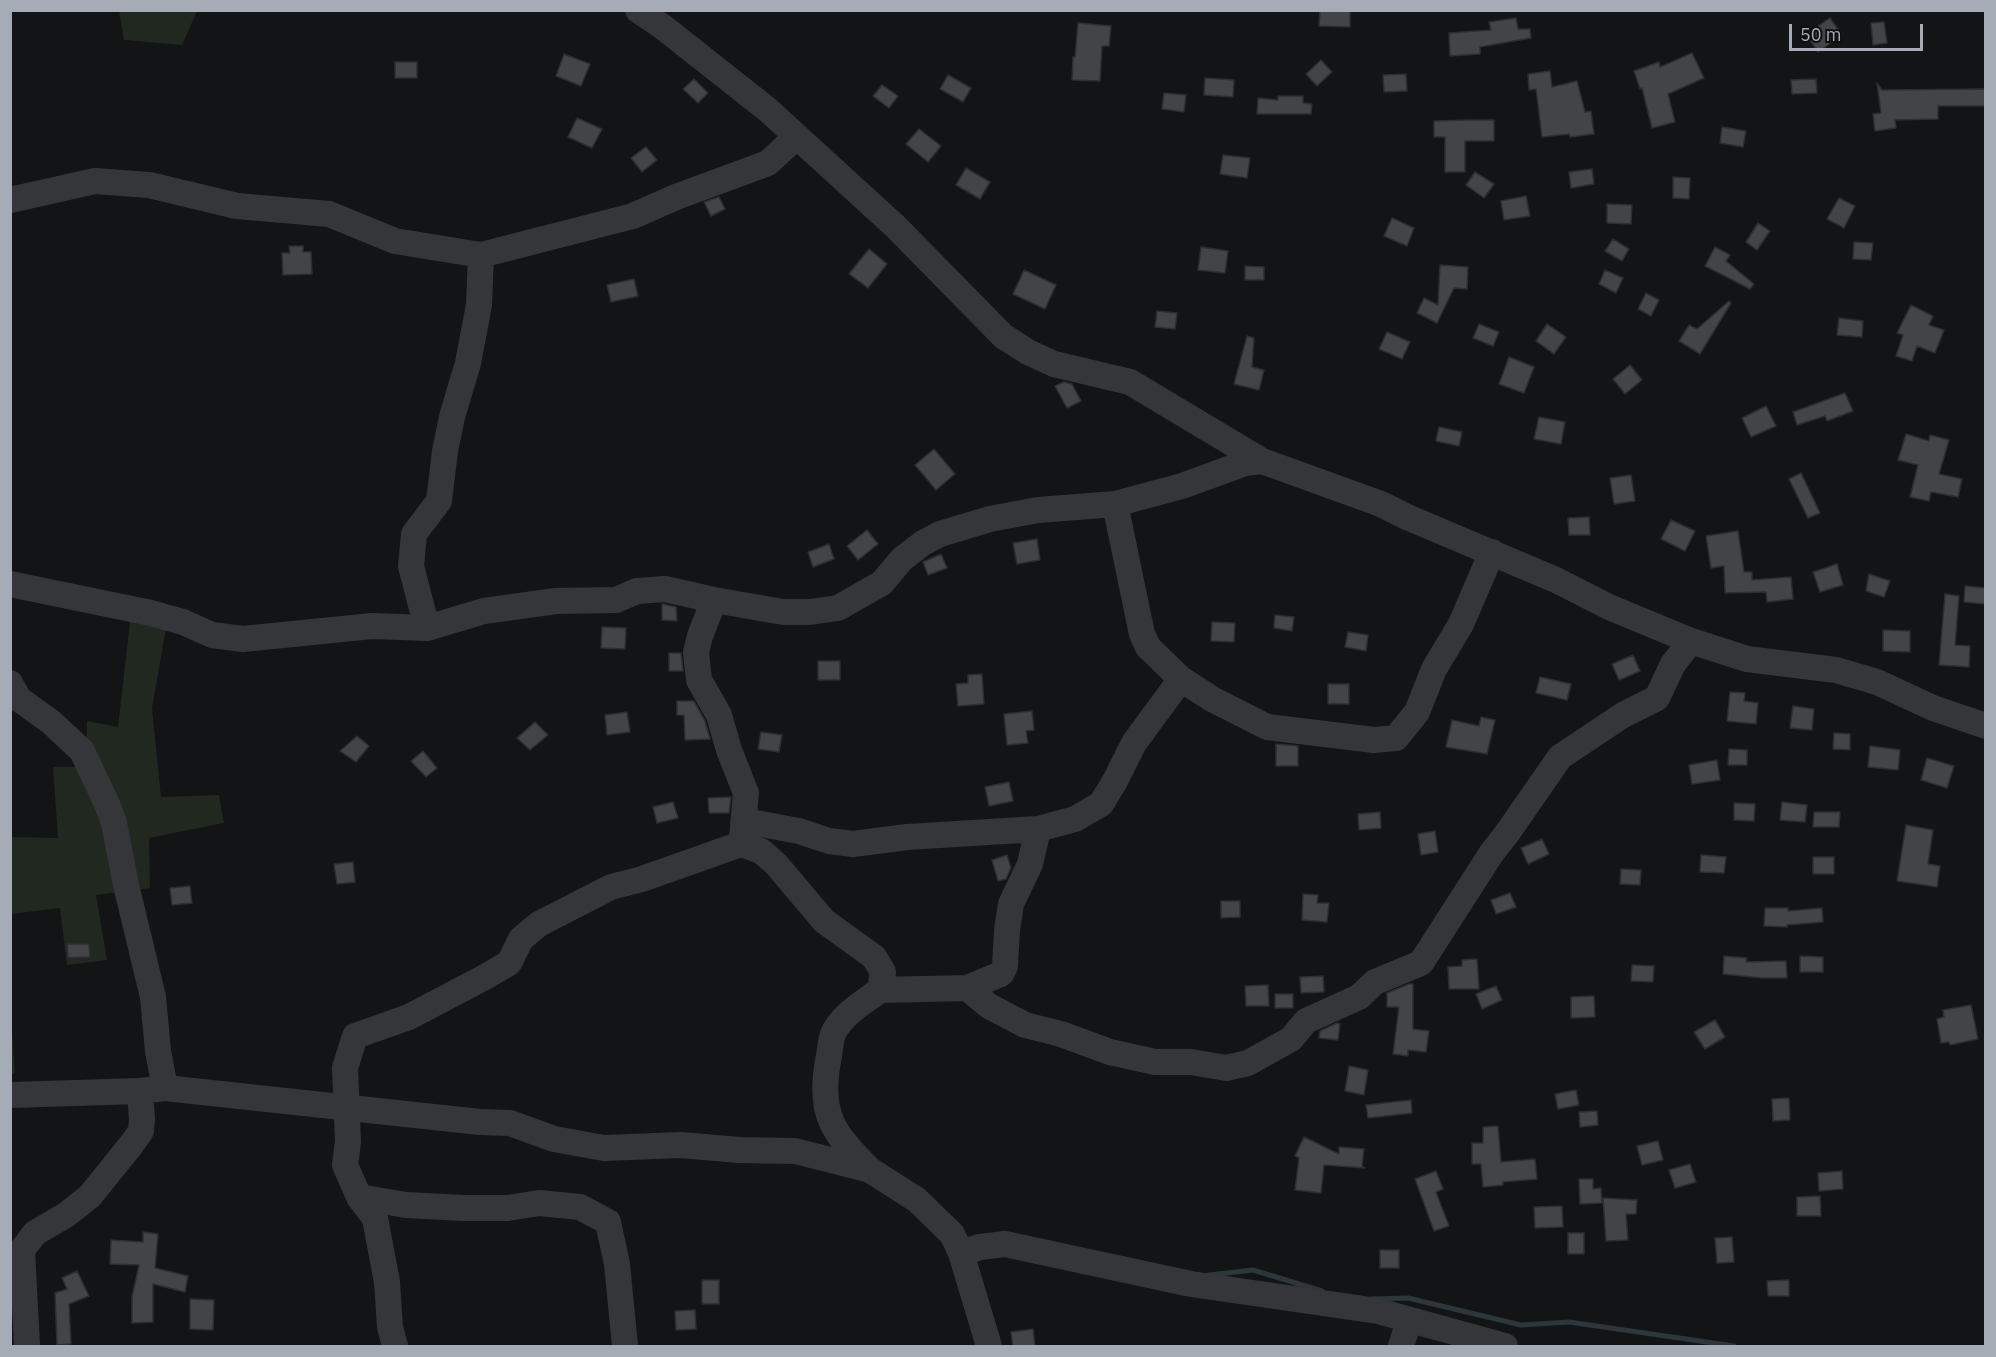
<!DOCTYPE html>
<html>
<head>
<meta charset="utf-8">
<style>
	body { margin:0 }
	#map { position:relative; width:1996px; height:1357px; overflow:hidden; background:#131415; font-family:"IBM Plex Sans",sans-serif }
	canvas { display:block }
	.frame { position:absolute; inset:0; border:12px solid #a5acb5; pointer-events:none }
	.scale { position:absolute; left:1789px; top:24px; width:134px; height:27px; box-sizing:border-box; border:3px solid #a5acb5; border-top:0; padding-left:8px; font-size:18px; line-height:21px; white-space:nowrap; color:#a5acb5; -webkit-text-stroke:4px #0e0f10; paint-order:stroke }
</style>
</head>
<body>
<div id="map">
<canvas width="1996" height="1357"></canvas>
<div class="frame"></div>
<div class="scale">50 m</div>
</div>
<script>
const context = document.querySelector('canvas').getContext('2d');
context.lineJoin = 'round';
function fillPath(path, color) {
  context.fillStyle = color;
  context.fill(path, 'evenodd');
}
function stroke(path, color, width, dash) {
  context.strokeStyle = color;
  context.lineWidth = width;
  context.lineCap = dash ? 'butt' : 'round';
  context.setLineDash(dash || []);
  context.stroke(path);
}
const green = new Path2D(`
	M119 11V10L197 11 182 45 124 40Z
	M132 604 169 611 152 708 161 797 219 795 224 823 149 838 150 888 96 895 107 960 67 965 60 908 11 914V837L58 838 53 767H87V721L118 727Z
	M10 1014H11L15 1074 11 1073Z`);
const stream = new Path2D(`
	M1209 1275 1253 1270 1322 1291
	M1372 1299 1408 1298 1521 1325 1569 1322 1734 1346`);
const building = new Path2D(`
	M1320 10H1350V27L1319 26Z
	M1516 18 1518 29H1530L1531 38 1480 47V54L1450 56 1449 33 1491 30 1489 22Z
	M1830 18 1842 35 1818 52 1806 34Z
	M1884 22 1887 43 1873 45 1871 23Z
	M1078 23 1111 26 1109 46H1102L1100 81 1072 80 1073 57H1075Z
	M1692 53 1704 78 1668 94 1675 122 1652 128 1642 88 1640 89 1634 71 1659 62 1660 67Z
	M564 54 590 64 581 86 556 76Z
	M1321 60 1332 72 1317 86 1306 74Z
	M395 62H417V78H395Z
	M1550 71 1552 87 1577 81 1585 112 1591 111 1594 134 1570 137 1569 134 1542 137 1536 89 1529 90 1528 74Z
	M1406 74 1407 91 1384 92 1383 75Z
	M948 75 971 88 963 102 940 89Z
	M1205 78 1234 80 1233 97 1204 95Z
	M694 79 708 93 698 103 683 89Z
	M1816 79 1817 93 1792 94 1791 80Z
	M1877 83 1882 90 1985 89V106H1938V119L1895 120 1896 128 1875 131 1873 114 1881 113Z
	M882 85 898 96 889 108 873 96Z
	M1164 93 1186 95 1184 112 1162 109Z
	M1278 96H1303V103L1312 104 1311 114H1257L1258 98 1278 100Z
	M577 118 602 129 592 148 568 137Z
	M1470 120H1494V141H1465V172H1445V137H1434V121Z
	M1722 127 1746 131 1743 147 1720 143Z
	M919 129 941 146 928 162 906 144Z
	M646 147 657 160 642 172 631 158Z
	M1223 155 1250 158 1247 178 1220 174Z
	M966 168 990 182 980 199 956 185Z
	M1592 169 1594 184 1571 188 1569 172Z
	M1475 172 1494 184 1484 198 1466 185Z
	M1673 177 1690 178 1689 199 1673 198Z
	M1526 196 1530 216 1504 220 1501 201Z
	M719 197 725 209 711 216 704 202Z
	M1839 198 1855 206 1844 228 1827 219Z
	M1607 204 1632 205 1631 224 1607 223Z
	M1392 218 1414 228 1407 246 1384 236Z
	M1758 223 1770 231 1757 250 1746 242Z
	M1613 239 1629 249 1622 261 1605 251Z
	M1854 242 1873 243 1871 260 1853 259Z
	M289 246H303V252H311L312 274 283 275 282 253H290Z
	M1201 247 1228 251 1225 273 1198 270Z
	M1715 247 1730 255 1726 261 1754 284 1750 289 1705 266Z
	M869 249 887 264 868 288 849 274Z
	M1440 265 1468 267 1467 289 1454 288 1437 323 1417 313 1424 298 1438 305Z
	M1245 266 1264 267V280H1245Z
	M1024 270 1056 285 1045 309 1013 294Z
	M1605 270 1623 278 1616 293 1599 284Z
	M634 279 638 296 611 302 607 285Z
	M1646 293 1659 300 1651 316 1638 309Z
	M1729 301 1731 303 1700 354 1679 341 1689 325 1697 329Z
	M1911 305 1933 316 1929 325 1944 330 1935 353 1917 346 1912 361 1896 356 1903 335 1897 333Z
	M1157 311 1177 313 1175 329 1155 327Z
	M1839 318 1863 321 1862 337 1837 335Z
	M1479 324 1499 332 1493 346 1473 338Z
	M1547 324 1566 337 1554 354 1536 341Z
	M1387 332 1410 342 1402 359 1379 349Z
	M1247 336 1254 338 1252 367 1264 370 1259 390 1234 384Z
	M1509 357 1534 367 1524 393 1499 384Z
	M1630 365 1642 380 1625 394 1613 379Z
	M1064 382 1072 384 1081 401 1067 408 1055 386Z
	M1845 393 1853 411 1827 421 1825 416 1797 425 1793 412Z
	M1766 406 1776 426 1751 437 1742 418Z
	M1539 417 1565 422 1561 444 1534 439Z
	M1439 427 1462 432 1459 446 1436 441Z
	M1906 434 1929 441 1930 435 1949 440 1939 474 1962 479 1958 497 1931 492 1929 501 1910 497 1918 465 1898 460Z
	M934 449 955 474 936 490 915 465Z
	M1801 473 1820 513 1808 518 1789 479Z
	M1631 475 1635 501 1614 504 1610 478Z
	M1589 517 1590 535H1569L1568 518Z
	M1671 520 1695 531 1685 551 1661 539Z
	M867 530 878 544 858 560 847 546Z
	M1738 531 1744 572H1752V580L1791 577 1793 599 1767 602 1766 592 1725 593 1724 566 1711 568 1706 536Z
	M1037 539 1040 560 1017 564 1013 543Z
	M829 544 834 559 813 567 808 552Z
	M941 554 947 568 928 575 923 562Z
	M1837 564 1843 585 1820 592 1813 572Z
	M1869 574 1890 581 1884 597 1866 591Z
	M1965 586 1986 588V604L1964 602Z
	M1945 594 1959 596 1955 645 1970 646 1969 667 1939 665Z
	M662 604 676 607 677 621 662 620Z
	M1275 615 1294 617 1292 631 1274 628Z
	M1212 622 1235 623 1234 642 1211 641Z
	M602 627 626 628 625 649 601 648Z
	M1883 630 1910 631V652L1883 651Z
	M1348 632 1368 635 1366 651 1345 647Z
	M669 653H681L683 671H669Z
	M1633 655 1640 671 1619 680 1612 664Z
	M818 661H840V680H818Z
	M982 674 984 704 958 706 956 684 968 683V675Z
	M1540 677 1571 684 1567 700 1536 693Z
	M1328 684H1349V704H1328Z
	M1730 692 1745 693 1744 701 1758 703 1756 724 1727 721Z
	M677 701H694L705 721 710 739 685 740 684 715H677Z
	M1793 706 1814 709 1812 730 1790 728Z
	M1032 711 1034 730 1026 731 1028 743 1007 745 1004 714Z
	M627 712 630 732 607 735 605 715Z
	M1481 717 1495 720 1487 754 1446 747 1452 720 1479 726Z
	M535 722 548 735 530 750 517 738Z
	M761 732 782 735 779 752 758 749Z
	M1834 733 1850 734V750L1833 749Z
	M357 736 369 746 356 762 340 751Z
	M1276 744 1298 746V766H1276Z
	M1870 746 1900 750 1898 770 1868 767Z
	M1729 749 1747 750V765H1728Z
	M423 751 437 768 426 777 411 761Z
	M1927 758 1954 766 1947 788 1921 780Z
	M1717 760 1720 780 1692 784 1689 765Z
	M1009 782 1013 801 989 806 985 787Z
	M731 797 729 813H709L708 798Z
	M673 802 678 818 657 823 653 807Z
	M1782 802 1807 805 1805 822 1780 820Z
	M1734 803 1755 804 1754 821 1734 820Z
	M1380 812 1381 828 1359 830 1358 814Z
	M1814 812H1840L1839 827H1813Z
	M1906 825 1933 830 1928 864 1940 866 1937 887 1897 881Z
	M1435 831 1438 852 1421 855 1418 834Z
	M1542 839 1549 854 1528 864 1521 848Z
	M1007 855 1011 868 1006 879 998 881 992 860Z
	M1701 855 1726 857 1724 873 1700 872Z
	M1813 857H1834V874H1813Z
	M353 862 355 882 337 884 334 864Z
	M1621 869 1641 870 1640 885 1620 884Z
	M190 886 192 903 172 905 170 888Z
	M1510 893 1516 907 1496 914 1491 900Z
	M1303 894 1318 895 1317 903H1329L1327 922 1302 920Z
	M1221 901H1240V917L1221 918Z
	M1765 908H1788V911L1822 908 1823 922 1787 925V927L1764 926Z
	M67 944H89L90 957 68 958Z
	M1724 956 1747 958 1746 962 1786 961 1787 978H1762L1723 974Z
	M1800 956 1823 957V972H1800Z
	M1477 959 1479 989H1449L1448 967 1462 966V960Z
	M1632 965 1654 966 1653 982 1631 981Z
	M1323 976 1324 992 1301 993 1300 977Z
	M1409 984H1413V1029L1429 1031 1426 1052 1408 1050V1056L1393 1054 1399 1007H1387V993Z
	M1268 985 1269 1006H1246L1245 986Z
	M1496 986 1502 1000 1482 1009 1476 994Z
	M1275 994H1293V1008H1275Z
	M1594 996 1595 1017 1571 1018V997Z
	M1971 1005 1978 1039 1950 1045 1949 1042 1941 1043 1937 1019 1944 1017 1943 1010Z
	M1715 1020 1725 1037 1705 1049 1694 1032Z
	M1337 1023 1340 1024 1338 1040 1319 1038 1320 1031Z
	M1349 1066 1368 1070 1364 1095 1345 1091Z
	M1576 1090 1579 1105 1558 1109 1555 1094Z
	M1789 1098 1790 1120 1773 1121 1772 1099Z
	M1411 1100 1412 1113 1368 1118 1366 1105Z
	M1597 1111 1598 1125 1580 1127 1579 1112Z
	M1498 1126 1501 1162 1535 1159 1537 1179 1503 1182V1185L1483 1187 1481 1164H1472V1143H1483V1127Z
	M1304 1137 1339 1154V1147L1364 1149 1362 1166 1365 1168 1324 1165 1321 1193 1295 1190 1299 1158 1295 1156Z
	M1658 1141 1663 1160 1642 1165 1637 1146Z
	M1690 1164 1696 1182 1675 1188 1669 1170Z
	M1436 1171 1443 1189 1436 1192 1449 1226 1434 1231 1415 1179Z
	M1842 1171 1843 1189 1819 1191 1818 1173Z
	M1579 1179H1593V1189L1601 1188 1602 1203 1580 1204Z
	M1820 1196 1821 1216H1797V1197Z
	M1603 1198 1637 1200 1636 1214H1626L1628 1240 1606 1241Z
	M1562 1206 1563 1227 1535 1228 1534 1207Z
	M143 1232 158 1234 155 1268 188 1276 185 1292 153 1284V1322L132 1323V1297L139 1265 110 1264 111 1240 143 1242Z
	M1568 1233H1584V1254H1568Z
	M1732 1237 1734 1262 1717 1263 1715 1238Z
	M1380 1250H1399V1268H1380Z
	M77 1271 89 1296 69 1304 71 1344 57 1345 55 1293 67 1289 62 1278Z
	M702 1280H719V1304H702Z
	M1789 1280V1296H1768L1767 1281Z
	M190 1299 214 1300 213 1330 190 1329Z
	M695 1310 696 1329 676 1330 675 1311Z
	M1033 1329 1035 1347H1013L1011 1332Z`);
const minor = new Path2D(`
	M638 10 663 27 768 110 896 227 1003 336 1028 352 1054 364 1130 382 1262 461 1381 504 1407 517 1556 580 1609 607 1691 641 1747 659 1836 670 1877 682 1933 708 1986 726
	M10 200 95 181 149 185 237 206 329 214 395 241 481 255 633 216 676 197 768 163 796 137
	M1115 504 1142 634 1148 647 1181 679 1212 699 1267 727 1374 740 1396 738 1417 712 1434 669 1461 624 1492 552
	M10 584 151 613 183 622 212 635 243 639 372 626 427 628 484 611 556 601 616 600 637 591 665 589 714 600 783 612H810L838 608 882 583 902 559 923 543 940 534 990 519 1038 510 1115 504 1182 486 1245 463 1262 461
	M714 600 700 636 696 653 699 680 719 715 729 750 746 793 742 838
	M427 628 411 566 414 534 439 501 445 451 452 417 468 363 479 305 481 255
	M10 683 19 699 51 722 82 751 107 804 114 823 126 885 153 997 158 1051 165 1088
	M745 821 799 831 829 841 853 844 907 837 1038 829 1075 819 1101 804 1115 781 1134 743 1181 679
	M967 988 989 1006 1025 1025 1061 1034 1110 1052 1155 1062H1191L1226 1068 1248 1063 1291 1039 1306 1021 1359 997 1375 982 1421 963 1491 854 1508 832 1560 757 1623 715 1657 698 1673 664 1691 641
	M880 990 967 988 1001 974 1005 966 1007 930 1011 904 1030 864 1038 829
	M10 1095 140 1091 165 1088 480 1122 510 1123 554 1139 604 1148 681 1145 739 1150 795 1151 870 1170 917 1200 952 1234 961 1253 989 1346
	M359 1197 406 1205 464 1208H508L539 1203 580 1207 608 1222 617 1264 625 1346
	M961 1253 980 1247 1005 1244 1191 1284 1378 1311 1505 1346
	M27 1346 22 1250 35 1233 66 1215 90 1196 131 1145 141 1131 142 1119 140 1091
	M395 1346 390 1327 387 1282 375 1218 359 1197 345 1165 348 1142 345 1068 355 1036 409 1017 485 977 509 963 521 939 539 924 611 887 642 879 741 844 761 851 776 864 824 921 874 957 883 972 880 990C864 1002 841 1015 833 1034 830 1042 830 1053 828 1061 818 1115 834 1134 870 1170
	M1401 1346 1409 1321`);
fillPath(green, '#202820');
stroke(stream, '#2c363b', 5);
fillPath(building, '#424448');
stroke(building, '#2d2e31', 1.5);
stroke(minor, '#34363a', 26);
</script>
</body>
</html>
